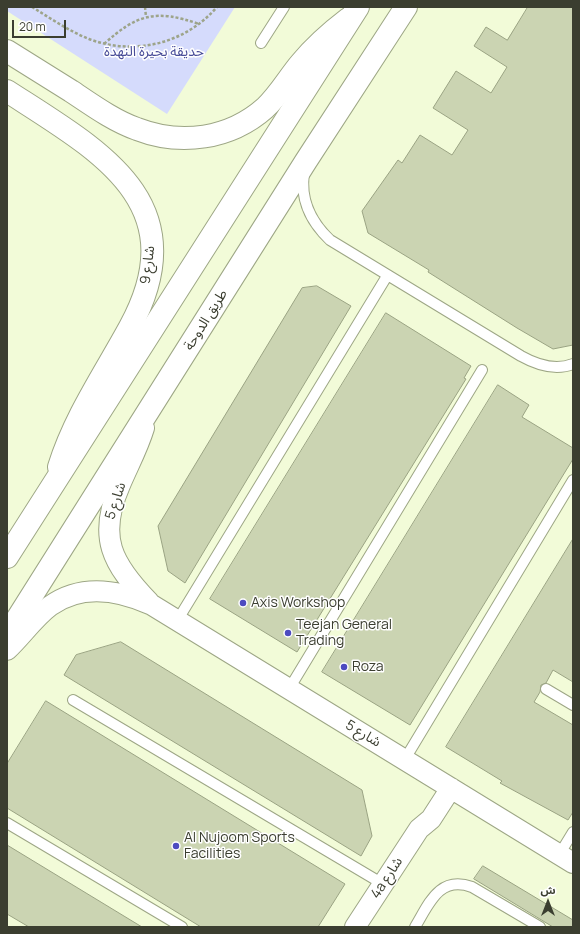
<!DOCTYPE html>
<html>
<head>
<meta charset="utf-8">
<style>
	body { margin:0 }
	#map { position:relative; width:580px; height:934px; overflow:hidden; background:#f2fbd8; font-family:Manrope,"Noto Sans Arabic",sans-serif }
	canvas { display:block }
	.frame { position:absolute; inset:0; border:8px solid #3b3e30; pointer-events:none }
	.north { position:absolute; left:528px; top:882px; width:40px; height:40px; -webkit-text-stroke:3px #fff; paint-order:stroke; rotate:0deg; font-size:11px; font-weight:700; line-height:16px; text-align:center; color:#3b3e30 }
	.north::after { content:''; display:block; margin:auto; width:14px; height:18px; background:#3b3e30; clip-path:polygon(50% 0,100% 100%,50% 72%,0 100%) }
	.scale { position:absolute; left:12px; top:20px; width:54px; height:18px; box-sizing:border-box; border:2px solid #3b3e30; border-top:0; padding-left:5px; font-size:12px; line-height:14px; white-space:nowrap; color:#3b3e30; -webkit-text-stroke:3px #fff; paint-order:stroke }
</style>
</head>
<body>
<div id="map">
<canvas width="580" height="934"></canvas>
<div class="frame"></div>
<div class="north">ش</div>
<div class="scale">20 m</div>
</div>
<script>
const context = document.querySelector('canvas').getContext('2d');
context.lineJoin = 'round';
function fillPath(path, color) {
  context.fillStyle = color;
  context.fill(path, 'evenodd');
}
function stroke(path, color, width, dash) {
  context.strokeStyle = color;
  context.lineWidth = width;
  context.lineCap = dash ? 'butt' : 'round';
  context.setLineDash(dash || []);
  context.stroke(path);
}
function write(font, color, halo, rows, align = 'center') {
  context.font = font + ' Manrope,"Noto Sans Arabic",sans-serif';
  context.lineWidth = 3;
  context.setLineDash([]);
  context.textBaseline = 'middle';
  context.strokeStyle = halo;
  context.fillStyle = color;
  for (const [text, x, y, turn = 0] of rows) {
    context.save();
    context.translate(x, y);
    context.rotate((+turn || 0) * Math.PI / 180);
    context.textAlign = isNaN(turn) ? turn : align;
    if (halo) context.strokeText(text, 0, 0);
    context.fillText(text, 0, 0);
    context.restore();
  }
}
const green = new Path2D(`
	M7 7H235L167 114 7 11Z`);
const building = new Path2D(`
	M528 7H573V345L553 349 517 328 428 272 429 270 368 233 362 211 398 160 402 163 420 135 452 155 468 130 433 108 456 71 491 93 507 67 474 46 486 27 507 40Z
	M317 286 351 306 185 583 168 571 158 526 302 288Z
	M386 313 471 366 464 378 466 379 297 652 210 599Z
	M498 385 529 405 522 417 573 448V459L410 725 322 672Z
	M573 539V682L553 670 546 683 541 685 540 692 534 702 573 725V812L568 820 500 783 502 781 446 747Z
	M121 642 362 790 372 836 361 856 64 675 76 655Z
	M46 701 345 884 318 927H201L7 808V764Z
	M7 845 142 927H29L7 914Z
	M483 866 573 920V927H553L474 879Z`);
const path = new Path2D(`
	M32 7C50 18 69 31 89 39 134 56 185 44 217 7
	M145 7 146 17
	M104 44C137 14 156 9 199 24`);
const service = new Path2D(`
	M261 43 284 7
	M304 173C300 200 311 222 330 240L521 356C537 365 555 371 573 364
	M177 621 387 276
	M289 689 482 370
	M546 689 573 705
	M73 700 383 884
	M405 759 573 480
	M7 823 182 927
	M559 855 573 832
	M415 927C429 904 439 875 472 887L540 927`);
const minor = new Path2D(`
	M144 428C138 448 128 466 120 485 97 537 112 564 149 602
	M7 650C22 636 34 618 50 606 82 583 119 590 152 605L573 863
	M355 927 419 829 431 819 451 788`);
const tertiary = new Path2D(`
	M7 51C28 64 50 78 71 91 92 105 114 121 137 129 181 146 230 139 265 108 279 95 289 77 301 63 315 46 331 32 348 19
	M7 91C98 150 198 202 130 327 105 373 75 416 59 467`);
const secondary = new Path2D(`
	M7 557 358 7
	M7 635 306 161 406 7`);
const markers = [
	[243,603,4,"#4c4ac0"],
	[288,633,4,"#4c4ac0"],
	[344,667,4,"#4c4ac0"],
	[176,846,4,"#4c4ac0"]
];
const parkNames = [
	["حديقة بحيرة النهدة",154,52]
];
const streetNames = [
	["شارع 9",148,265,-83],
	["طريق الدوحة",206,320,-58],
	["شارع 5",116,501,-72],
	["شارع 5",363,734,31],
	["4a شارع",387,878,-57]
];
const poiNames = [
	["Axis Workshop",251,603],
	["Teejan General",296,625],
	["Trading",296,641],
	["Roza",352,667],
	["Al Nujoom Sports",184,838],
	["Facilities",184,854]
];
fillPath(green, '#d5dbfc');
fillPath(building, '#cbd4b2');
stroke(building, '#9aa383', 1);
stroke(service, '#9da685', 12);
stroke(minor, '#9da685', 22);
stroke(tertiary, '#9da685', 24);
stroke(secondary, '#9da685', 24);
stroke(path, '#9da48a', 2.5, [3, 2]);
stroke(service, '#fff', 10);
stroke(minor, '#fff', 20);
stroke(tertiary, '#fff', 22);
stroke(secondary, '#fff', 22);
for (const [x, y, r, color] of markers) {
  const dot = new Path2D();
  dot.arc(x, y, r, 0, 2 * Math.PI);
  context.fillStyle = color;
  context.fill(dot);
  stroke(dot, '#fff', 1.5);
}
write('14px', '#484c98', '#fff', parkNames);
write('14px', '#3b3e30', '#fff', streetNames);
write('14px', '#3b3e30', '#fff', poiNames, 'left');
</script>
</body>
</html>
